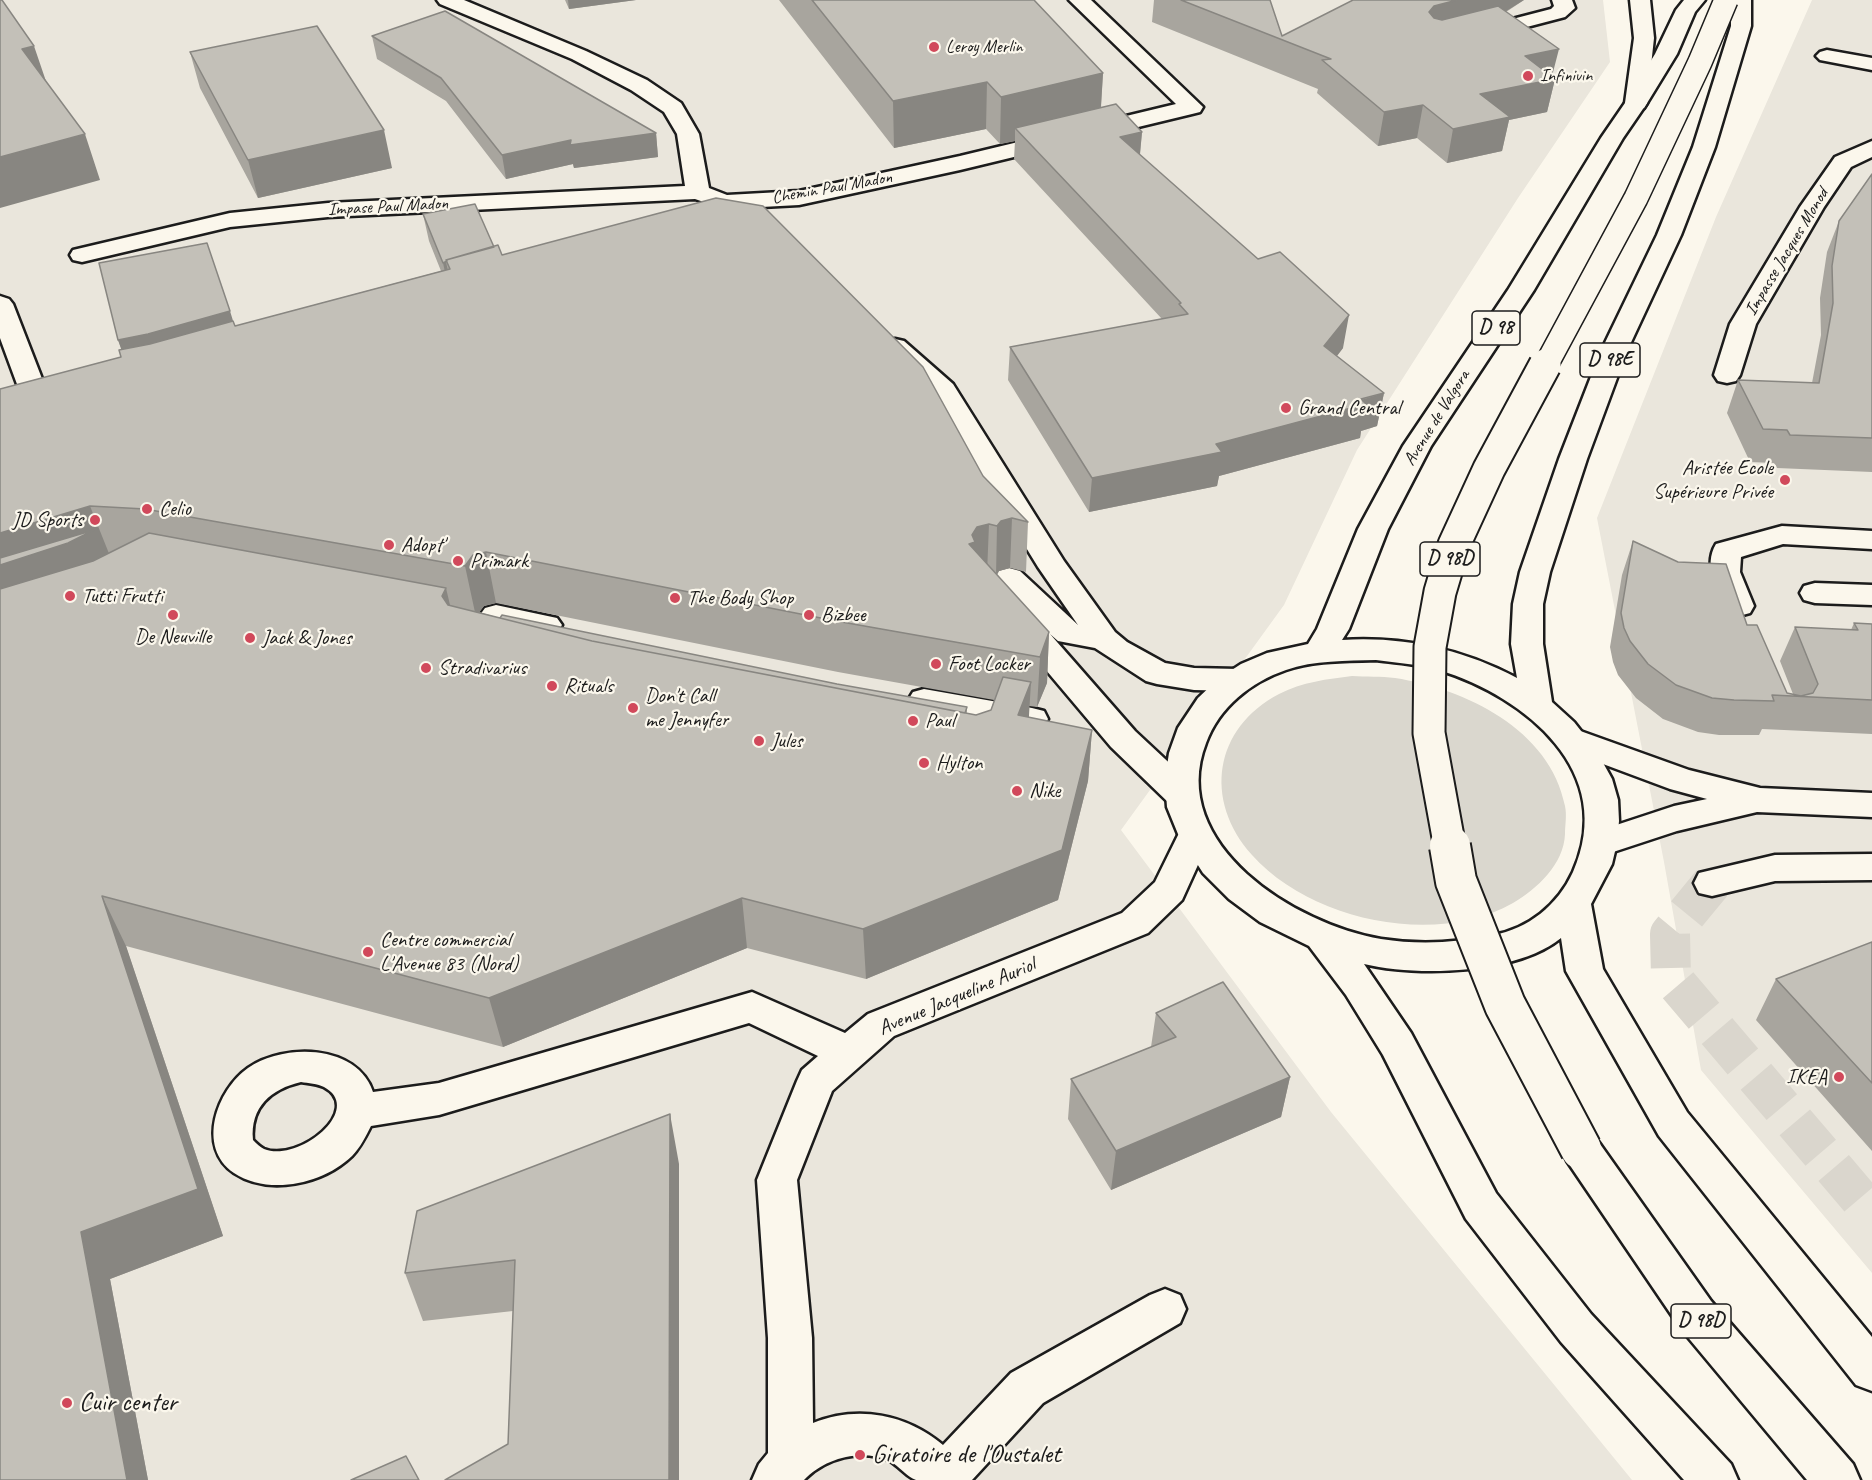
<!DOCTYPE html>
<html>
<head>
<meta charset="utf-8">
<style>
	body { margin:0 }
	canvas { display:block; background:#fbf7ec }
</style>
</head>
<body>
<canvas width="1872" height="1480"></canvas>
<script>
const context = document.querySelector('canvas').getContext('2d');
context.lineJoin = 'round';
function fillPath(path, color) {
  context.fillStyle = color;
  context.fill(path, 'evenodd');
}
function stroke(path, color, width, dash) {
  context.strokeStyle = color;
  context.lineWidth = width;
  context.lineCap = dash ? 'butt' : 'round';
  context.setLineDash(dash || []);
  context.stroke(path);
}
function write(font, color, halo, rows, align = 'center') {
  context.font = font + ' Caveat,sans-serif';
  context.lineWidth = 4.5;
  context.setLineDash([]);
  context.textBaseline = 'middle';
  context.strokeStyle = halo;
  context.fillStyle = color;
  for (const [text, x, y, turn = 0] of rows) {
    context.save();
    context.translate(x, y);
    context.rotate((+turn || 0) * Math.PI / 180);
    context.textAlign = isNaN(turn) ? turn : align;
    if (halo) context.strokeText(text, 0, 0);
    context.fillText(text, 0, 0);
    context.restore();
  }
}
const built = new Path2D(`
	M0 0H1603L1610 62 1518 198 1357 450 1284 605 1121 830 1331 1112 1632 1480H0Z
	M1812 0H1872V1273L1701 1070 1664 862 1597 518 1716 217Z`);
const green = new Path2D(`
	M1352 676C1366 677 1381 676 1395 678 1465 689 1550 729 1565 806 1567 815 1565 826 1565 834 1564 864 1537 889 1513 903 1436 947 1311 921 1252 855 1203 800 1214 728 1279 694 1302 682 1328 679 1352 676Z`);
const minorTunnel = new Path2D(`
	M1712 883 1670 934 1671 977 1872 1213`);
const minor = new Path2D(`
	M437 0H464L586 51 647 80 681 103 699 134 709 188 727 195 799 191 960 156 1176 104 1069 0H1091L1203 107 1200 112 1192 114 960 170 799 205 724 209 695 199 328 217 230 227 82 262 73 260 70 255 73 250 230 213 328 203 685 186 677 134 664 112 631 90 572 59 440 4Z
	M1552 0H1572L1575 8 1565 17 1477 40 1470 38 1467 34 1470 30 1551 9 1554 6Z
	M1827 50 1872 58V70L1820 60 1816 56 1820 52Z
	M1872 141V157L1851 167 1824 207 1756 324 1740 375 1736 381 1727 383 1718 381 1714 375 1730 324 1800 207 1835 157Z
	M0 296 9 299 13 304 46 389 73 395 77 401 73 407C57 411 41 405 25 401L21 395 0 338Z
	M895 339 904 341 953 384 1064 561 1115 632 1127 642 1165 663 1194 668 1238 669 1249 672 1254 680 1249 688 1238 691 1194 690 1157 684 1146 681 1095 648 1058 641 1050 634 1135 731 1194 786 1199 795 1194 804 1182 807 1170 804 1111 747 1008 625 1004 618 1008 611 1019 608 1024 609 994 578 998 571 1009 568 1020 571 1078 625 1038 567 932 395 882 347 886 341Z
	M1782 526 1872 531V549L1783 544 1741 557 1740 572 1754 606 1750 613 1739 616 1728 613C1716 594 1703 565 1716 544Z
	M1815 583 1872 585V605L1815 603 1804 600 1800 593 1804 586Z
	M496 605 557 618 562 625 557 632 546 635 504 627 496 638 485 641 447 633 442 626 447 619 458 616 477 619 485 608Z
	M924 689 1032 708 1044 711 1048 719 1044 727 1032 730 913 708 908 700 913 692Z
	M1572 728 1689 770 1760 788 1872 793V817L1757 812 1677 831 1601 856 1589 852 1584 843 1589 834 1674 806 1707 799 1670 789 1560 748 1556 740 1560 732Z
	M1195 821 1207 825 1212 834 1182 900 1148 933 894 1036 832 1091 797 1180 812 1338 813 1423C858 1405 906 1414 943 1445L1011 1373 1150 1295 1165 1289 1180 1295 1186 1309 1180 1323 1043 1403 972 1480C959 1480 926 1480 916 1480 907 1477 899 1466 890 1461 861 1448 825 1458 804 1480H752L759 1464 768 1453V1338L757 1180 797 1081 802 1070 818 1056 749 1023 439 1115 371 1126C366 1136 360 1148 352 1156 323 1184 269 1196 234 1173 196 1147 217 1090 248 1068 284 1043 357 1044 373 1092L439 1083 752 992 845 1033 868 1014 1122 913 1155 882 1183 825ZM301 1082C308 1083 318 1084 324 1087 365 1109 299 1163 264 1149 260 1147 256 1143 253 1140 250 1107 271 1089 301 1082Z
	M1872 854V880L1775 881 1712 896 1699 893 1694 883 1699 873 1775 855Z`);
const major = new Path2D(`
	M1630 0H1650L1654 38 1647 103 1623 138 1534 290 1431 446 1388 529 1349 629 1342 640C1402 636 1463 649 1517 678L1511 644 1513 604 1520 572 1559 459 1601 351 1657 235 1693 147 1731 26V0H1751V26L1715 147 1681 235 1627 351 1587 459 1550 572 1543 604V644L1552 702 1574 722 1596 750 1612 779 1618 800 1619 821 1617 843 1612 864 1591 904 1603 969 1687 1112 1872 1337V1391L1856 1385 1659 1136 1566 971 1561 938C1517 974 1418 977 1364 964L1411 1033 1496 1193 1591 1314 1731 1464 1738 1480H1684L1561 1342 1466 1219 1383 1055 1346 995 1309 946 1260 922 1229 899 1203 873 1178 834 1167 807 1165 779 1169 753 1178 728 1198 698 1218 679 1241 664 1267 653 1308 644 1317 629 1358 529 1403 446 1508 290 1601 138 1625 103 1634 38ZM1376 660C1397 663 1419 664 1439 670 1526 697 1618 772 1573 872 1558 905 1528 929 1493 935 1456 943 1419 945 1381 939 1297 925 1166 845 1206 743 1219 707 1251 682 1286 670 1314 660 1347 661 1376 660Z
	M1581 1132 1595 1137 1711 1301 1853 1464 1860 1480H1807L1681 1329 1567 1161 1561 1149 1567 1137Z`);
const highway = new Path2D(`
	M1684 0H1705L1695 12 1677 54 1644 108 1636 110 1628 108 1625 103 1655 54 1676 10Z`);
const majorBridgeFar2 = new Path2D(`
	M1545 367 1636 198 1700 62 1726 0`);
const majorBridgeFar1 = new Path2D(`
	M1450 848 1429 733 1430 647 1440 592 1454 545 1489 469 1545 365`);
const majorBridge = new Path2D(`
	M1450 846 1456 881 1505 1005 1581 1149`);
const wall = new Path2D(`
	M565 0H636L569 9Z
	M779 0H1034L1103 73 1101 108 1142 132 1140 155 1343 348 1337 356 1384 393 1377 426 1361 431 1360 438 1219 476 1217 486 1089 512 1008 380 1010 347 1162 319 1014 159 1015 141 1000 144 986 129 894 148Z
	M1154 0H1270L1282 36 1524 0 1506 12 1552 77 1555 79 1547 112 1509 120 1502 151 1447 163 1417 138 1378 146 1317 93 1318 89 1152 22Z
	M372 36 656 133 658 157 574 168 573 164 506 179 446 101 377 59Z
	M190 52 392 168 258 198 200 88Z
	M1872 174V472L1777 468 1774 463 1750 462 1727 413 1738 380 1812 383 1821 335 1820 298 1827 252 1839 221Z
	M423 214 494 247 502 255 983 476 1028 522 1026 572 1010 568 999 571 997 575 1049 632 1047 683 1037 707 1029 706V718L1092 730 1088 781 1058 900 866 979 747 948 503 1047 126 946 223 1236 110 1279 148 1480H0V389L121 357 122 350 118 340 233 321 235 326 441 271 429 241ZM496 603 838 672 994 700 991 710 976 715 967 714V707L837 684 500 618 479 612 484 606Z
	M1633 541 1747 625 1787 693 1793 694 1780 661 1795 627 1851 630 1854 623 1872 624V734L1762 729 1759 735H1719L1698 732 1663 719 1636 698 1618 675 1613 662 1610 647 1622 575Z
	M1872 942V1151L1756 1020 1776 979Z
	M1156 1013 1290 1077 1281 1117 1111 1190 1068 1119 1071 1079 1151 1047Z
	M679 1164 508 1444 513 1311 423 1321 405 1273Z`);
const shadedWall = new Path2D(`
	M568 0H636L569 9Z
	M1457 0H1524L1487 23 1427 38 1429 12 1434 6Z
	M34 46 49 90 22 49Z
	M1559 49 1551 80 1555 79 1547 112 1509 120 1502 151 1447 163 1453 129 1480 94 1525 56Z
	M1103 73 1100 120 1015 128V141L1000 144 1001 97Z
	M987 82 986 129 894 148 893 101Z
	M1423 105 1417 138 1378 146 1384 112Z
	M384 130 392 168 258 198 248 160Z
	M1142 132 1139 163 1120 137Z
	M656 133 658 157 574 168 573 164 506 179 502 155 571 140Z
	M85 134 100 180 0 208V157Z
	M446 262 452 289 449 290 443 263Z
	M230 311 242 350 132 380 118 340Z
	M1349 315 1343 348 1319 379 1324 346Z
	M1384 393 1377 426 1361 431 1360 438 1219 476 1217 486 1089 512 1092 478 1216 444Z
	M90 506 110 556 0 623V533Z
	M1012 518 1010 568 999 571 996 576 997 526 1001 521Z
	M989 524 987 574 969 544 972 535 977 527Z
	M486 552 496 603 484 606 476 617 465 566 473 555Z
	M446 588 458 639 442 596Z
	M1049 632 1047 683 1037 707 1040 657Z
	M1031 682 1028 732 1018 715Z
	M1092 730 1088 781 1058 900 866 979 863 929Z
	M102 896 126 946 223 1236 110 1279 148 1480H127L81 1232Z
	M742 898 747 948 503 1047 489 998Z
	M1290 1077 1281 1117 1111 1190 1116 1151Z
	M670 1114 679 1164V1480H669Z`);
const building = new Path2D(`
	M0 0H2L34 46 22 49 85 134 0 157Z
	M812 0H1034L1103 73 1001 97 987 82 893 101Z
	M1181 0H1270L1282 36 1353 0H1457L1434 6 1429 12 1434 18 1442 20 1498 6 1559 49 1525 56 1555 79 1480 94 1510 117 1453 129 1423 105 1384 112 1322 60 1331 59Z
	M445 11 656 133 570 145 571 140 502 155 441 78 372 36Z
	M317 26 384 130 248 160 190 52Z
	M1116 104 1142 132 1120 137 1258 259 1280 252 1349 315 1324 346 1384 393 1361 399 1366 404 1216 444 1222 452 1092 478 1010 347 1188 314 1179 304 1181 303 1015 128Z
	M1872 174V438L1790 435 1787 430 1763 429 1738 380 1819 383 1833 303 1832 266 1839 221Z
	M716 198 763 206 923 367 983 476 1028 522 1012 518 1001 521 997 526 989 524 977 527 972 535 975 542 969 544 1049 632 1040 657 836 621 486 552 473 555 465 566 145 509 90 506 0 533V389L121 357 119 350 150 344 233 321 235 326 450 269 446 260 498 245 502 255Z
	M475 204 494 247 446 260 447 261 443 263 423 214Z
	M207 243 230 311 148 334 118 340 99 263Z
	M94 530 68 543 0 565V558Z
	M149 533 446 588 442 596 448 605 592 641 976 715 991 710 1003 677 1031 682 1018 715 1092 730 1062 850 863 929 742 898 489 998 102 896 198 1189 81 1232 127 1480H0V589L93 561Z
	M1633 541 1678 562 1726 564 1747 625H1757L1787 693 1801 696 1813 693 1818 684 1795 627 1858 630 1854 623 1872 624V700L1772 695 1774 701 1734 700 1712 698 1676 685 1648 664 1630 641 1624 628 1621 613Z
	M502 615 837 684 967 707 965 713 592 641 500 618Z
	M1872 942V1083L1776 979Z
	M1223 982 1290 1077 1116 1151 1071 1079 1176 1037 1156 1013Z
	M670 1114 669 1480H445L508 1444 515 1260 405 1273 417 1211Z
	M406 1456 419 1480H351Z`);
const markers = [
	[934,47,6,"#d1495b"],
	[1528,76,6,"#d1495b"],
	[1286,408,6,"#d1495b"],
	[1785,480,6,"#d1495b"],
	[147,509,6,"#d1495b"],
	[95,520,6,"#d1495b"],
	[389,545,6,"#d1495b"],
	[458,561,6,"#d1495b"],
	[70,596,6,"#d1495b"],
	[675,598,6,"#d1495b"],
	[173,615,6,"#d1495b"],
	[809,615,6,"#d1495b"],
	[250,638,6,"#d1495b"],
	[936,664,6,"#d1495b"],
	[426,668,6,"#d1495b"],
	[552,686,6,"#d1495b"],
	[633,708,6,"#d1495b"],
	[913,721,6,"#d1495b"],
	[759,741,6,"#d1495b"],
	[924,763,6,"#d1495b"],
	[1017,791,6,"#d1495b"],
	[368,952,6,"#d1495b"],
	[1839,1077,6,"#d1495b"],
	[67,1403,6,"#d1495b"],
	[860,1455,6,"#d1495b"]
];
const farPoinames = [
	["Leroy Merlin",946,47],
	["Infinivin",1540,76]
];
const farStreetnames = [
	["Chemin Paul Madon",832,188,-10],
	["Impase Paul Madon",388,207,-3],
	["Impasse Jacques Monod",1787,252,-59],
	["Avenue de Valgora",1437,418,-58]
];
const shields = [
	[1496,328,48],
	[1610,360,60],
	[1450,559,60],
	[1701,1321,60]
];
const shieldNames = [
	["D 98",1496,328],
	["D 98E",1610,360],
	["D 98D",1450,559],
	["D 98D",1701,1321]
];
const poiNames = [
	["Grand Central",1298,408],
	["Aristée Ecole",1773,468,"right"],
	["Supérieure Privée",1773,492,"right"],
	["Celio",159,509],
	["JD Sports",83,520,"right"],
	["Adopt'",401,545],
	["Primark",470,561],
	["Tutti Frutti",82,596],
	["The Body Shop",687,598],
	["Bizbee",821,615],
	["De Neuville",173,637,"center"],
	["Jack & Jones",262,638],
	["Foot Locker",948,664],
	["Stradivarius",438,668],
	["Rituals",564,686],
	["Don't Call",645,696],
	["me Jennyfer",645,720],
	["Paul",925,721],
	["Jules",771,741],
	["Hylton",936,763],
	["Nike",1029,791],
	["Centre commercial",380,940],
	["L'Avenue 83 (Nord)",380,964],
	["IKEA",1827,1077,"right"]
];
const streetNames = [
	["Avenue Jacqueline Auriol",957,997,-23]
];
const nearPoinames = [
	["Cuir center",79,1403],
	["Giratoire de l'Oustalet",872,1455]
];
fillPath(built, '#eae6dc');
fillPath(green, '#dad7ce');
stroke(minorTunnel, '#dad6cd', 40, [40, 20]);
stroke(minor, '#1c1c1c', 5);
stroke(major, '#1c1c1c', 5);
stroke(highway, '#1c1c1c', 5);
fillPath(minor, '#fbf7ec');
fillPath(major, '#fbf7ec');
fillPath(highway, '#fbf7ec');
stroke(majorBridgeFar2, '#1c1c1c', 26, []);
stroke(majorBridgeFar1, '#1c1c1c', 35, []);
stroke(majorBridge, '#1c1c1c', 44, []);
stroke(majorBridgeFar2, '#fbf7ec', 23);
stroke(majorBridgeFar1, '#fbf7ec', 31);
stroke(majorBridge, '#fbf7ec', 40);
fillPath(wall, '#a8a59e');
fillPath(shadedWall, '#888681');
fillPath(building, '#c3c0b8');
stroke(building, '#888681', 1.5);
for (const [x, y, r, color] of markers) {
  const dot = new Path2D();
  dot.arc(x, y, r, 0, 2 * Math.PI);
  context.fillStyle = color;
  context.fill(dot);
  stroke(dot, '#fbf7ec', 2);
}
write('18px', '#1c1c1c', '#fbf7ec', farPoinames, 'left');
write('18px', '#1c1c1c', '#fbf7ec', farStreetnames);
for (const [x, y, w] of shields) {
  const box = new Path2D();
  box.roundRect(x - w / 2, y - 17, w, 34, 4.5);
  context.fillStyle = '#fbf7ec';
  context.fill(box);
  stroke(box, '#1c1c1c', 1.5);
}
write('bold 20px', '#1c1c1c', null, shieldNames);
write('21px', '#1c1c1c', '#fbf7ec', poiNames, 'left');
write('21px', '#1c1c1c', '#fbf7ec', streetNames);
write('26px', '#1c1c1c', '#fbf7ec', nearPoinames, 'left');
</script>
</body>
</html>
